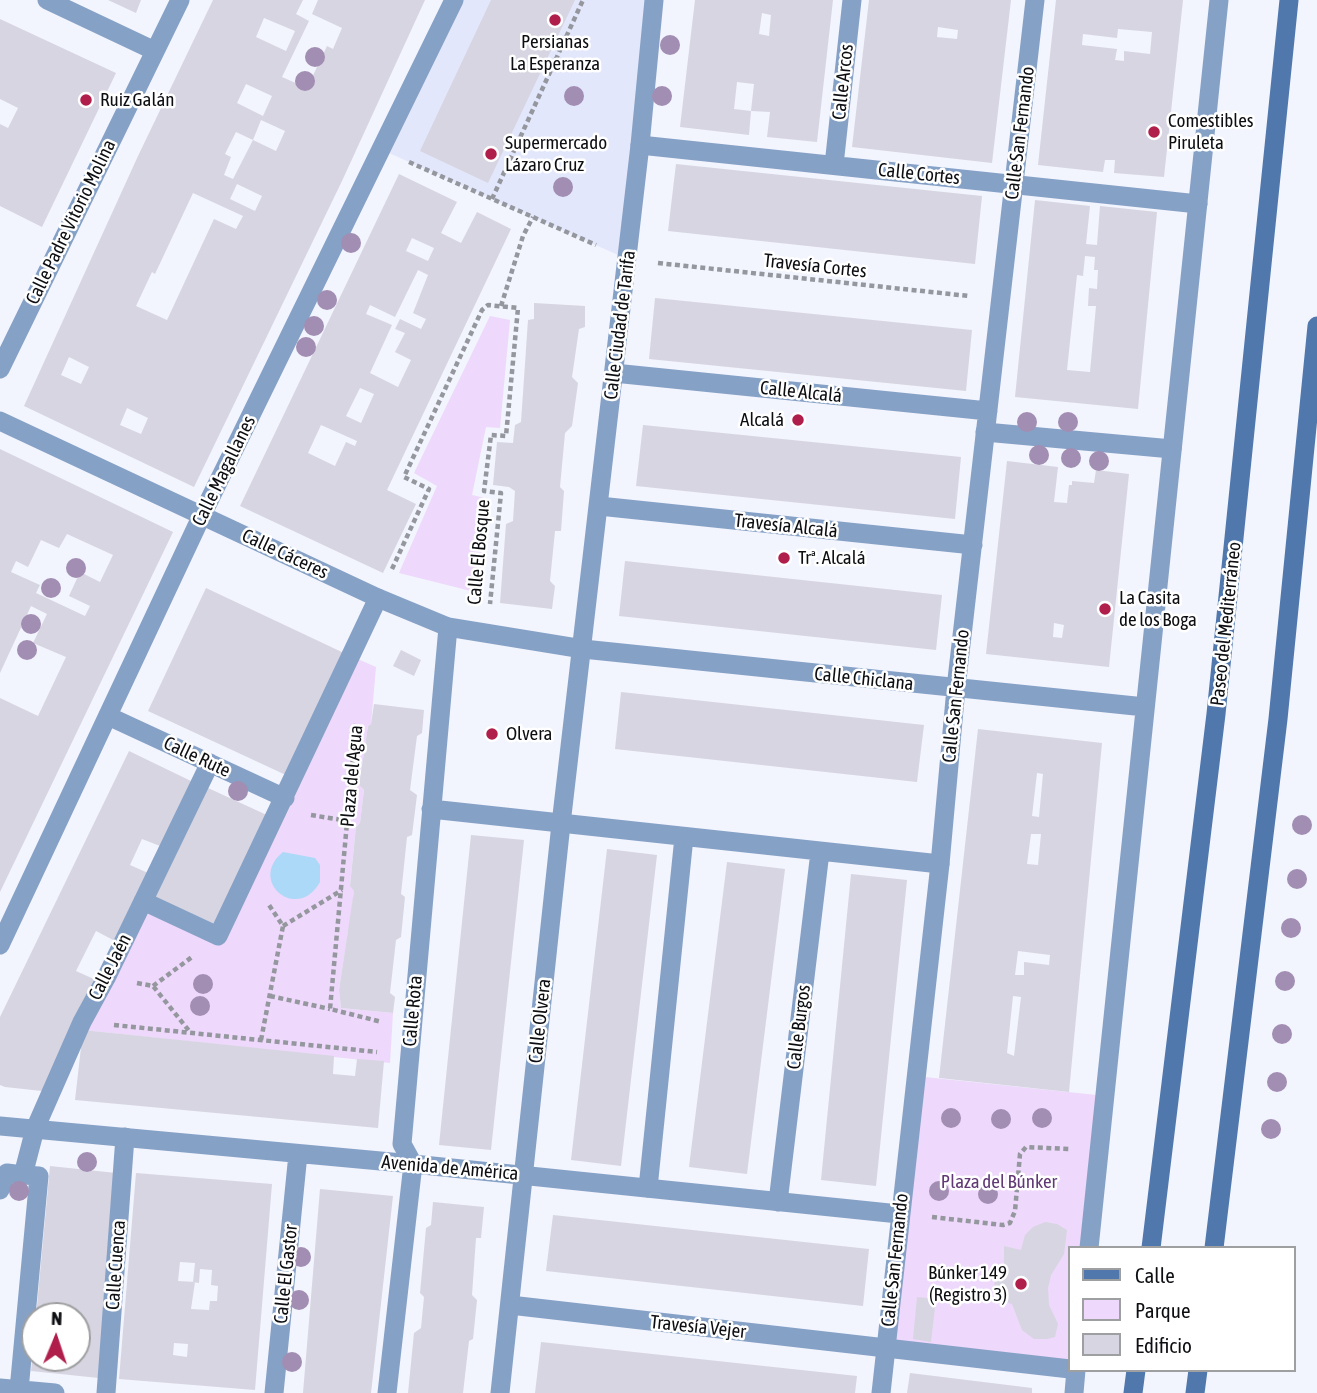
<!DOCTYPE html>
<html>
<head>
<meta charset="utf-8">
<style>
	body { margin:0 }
	#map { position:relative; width:1317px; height:1393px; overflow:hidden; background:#f2f4fe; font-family:"Asap Condensed",sans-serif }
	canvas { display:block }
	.legend { position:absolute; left:1068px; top:1246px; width:228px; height:126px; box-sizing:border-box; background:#fff; border:2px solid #9e9fa0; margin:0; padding:9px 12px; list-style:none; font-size:21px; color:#0d0e12 }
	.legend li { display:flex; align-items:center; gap:14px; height:35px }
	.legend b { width:35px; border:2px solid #9e9fa0 }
	.north { position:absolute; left:21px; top:1302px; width:70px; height:70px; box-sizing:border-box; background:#fff; border:2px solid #9e9fa0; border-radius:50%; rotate:2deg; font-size:19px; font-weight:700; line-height:28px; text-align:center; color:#0d0e12 }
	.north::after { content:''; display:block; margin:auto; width:24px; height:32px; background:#b01e4b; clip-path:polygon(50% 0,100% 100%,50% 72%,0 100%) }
</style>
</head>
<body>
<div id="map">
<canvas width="1317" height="1393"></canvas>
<ul class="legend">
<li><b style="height:9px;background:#5078ad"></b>Calle</li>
<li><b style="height:19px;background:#eed8fb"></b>Parque</li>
<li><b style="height:19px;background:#d7d5e1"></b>Edificio</li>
</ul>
<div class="north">N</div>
</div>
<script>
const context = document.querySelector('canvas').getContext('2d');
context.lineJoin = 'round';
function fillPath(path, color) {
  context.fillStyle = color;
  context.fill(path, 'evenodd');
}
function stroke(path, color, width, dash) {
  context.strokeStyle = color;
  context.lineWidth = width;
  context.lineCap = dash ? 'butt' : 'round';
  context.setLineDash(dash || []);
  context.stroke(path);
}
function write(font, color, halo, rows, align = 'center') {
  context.font = font + ' "Asap Condensed",sans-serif';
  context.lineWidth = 5;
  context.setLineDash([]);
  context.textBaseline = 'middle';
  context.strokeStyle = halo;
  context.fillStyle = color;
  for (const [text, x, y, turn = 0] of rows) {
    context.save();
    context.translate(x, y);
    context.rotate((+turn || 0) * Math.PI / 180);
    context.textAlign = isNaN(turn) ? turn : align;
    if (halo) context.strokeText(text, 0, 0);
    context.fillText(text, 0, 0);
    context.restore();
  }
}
const built = new Path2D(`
	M454 0H654L627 259 380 149Z`);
const green = new Path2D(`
	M490 316 510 320 500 428 486 427 472 495 489 499 479 593 399 573 437 486 414 473Z
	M346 654 376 667 371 724 368 726 359 785 364 790 360 823 356 827 350 885 354 891 350 928 348 932 339 990 341 1008 393 1013 390 1063 83 1030 139 893 216 928Z
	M915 1076 1106 1096 1089 1248H1070V1369L886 1348Z`);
const water = new Path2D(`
	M283 852 315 858 320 865V882C297 923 247 881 283 852Z`);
const building = new Path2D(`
	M108 0H141L136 13Z
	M213 0H303L296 14 309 21 282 77 307 88 327 46 333 49 342 28 312 14 318 0H425L342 181 194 487 24 406 138 156ZM264 18 295 31 286 51 256 37ZM246 84 272 96 263 116 237 103ZM261 120 285 131 276 151 253 140 233 179 224 175 231 157 225 154 236 132 253 140ZM237 184 262 196 255 211 230 199ZM193 193 243 216 236 229 214 219 167 320 136 306 152 272 155 274ZM69 357 89 367 81 384 61 375ZM127 408 148 418 141 434 120 425Z
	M491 0H575L488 183 420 151Z
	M695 0H833L817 142 767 137 770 112 751 111 749 135 680 127ZM762 13 771 15 769 36 759 34ZM737 82 754 84 751 111 734 109Z
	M869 0H1011L992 163 852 147ZM938 27 958 30 957 39 937 37Z
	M1056 0H1183L1164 177 1114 173 1115 160H1105L1103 172 1038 165ZM1118 29 1152 32 1150 54 1124 51V61L1115 60 1117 49 1082 45 1083 34 1117 38Z
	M0 19 116 73 42 227 0 206V124L8 128 18 108 0 99Z
	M676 164 982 196 975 264 668 231Z
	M399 174 457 202 441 233 461 243 477 212 511 229 387 490 416 504 383 573 240 506ZM412 238 434 248 428 261 406 251ZM418 270 428 275 413 313 426 319 421 329 400 319 395 329 405 333 395 352 411 360 398 387 370 373 392 325 366 314 370 305 395 317ZM360 388 374 394 361 423 346 416ZM321 425 357 441 355 446 346 442 335 466 308 453Z
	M1035 200 1090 206 1086 244 1097 245 1100 206 1157 212 1138 409 1015 397ZM1085 256 1095 257 1094 270H1098L1097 289 1089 288 1088 306H1096L1090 372 1067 370 1077 275 1083 276Z
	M655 298 972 330 966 391 649 359Z
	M534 303 585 306V327L579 329 572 377 578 383 572 426 565 433 560 487 564 491 561 531H555L550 581 555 586 552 609 500 603 506 524 513 521 515 491 509 487 493 485 497 442 513 443 515 425 521 422 528 320 534 319Z
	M643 425 961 457 955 519 636 486Z
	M0 449 173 532 0 892V698L38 716 66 657 33 643 47 614 31 606 0 673ZM67 534 113 555 100 582 80 572 69 596 90 606 85 616 36 593 40 585 11 572 16 561 28 567 41 540 59 548Z
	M1007 461 1058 467 1054 502 1067 503 1069 485H1072V481L1094 483 1096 470 1129 474 1109 667 986 654ZM1054 623 1064 625 1062 638 1053 637Z
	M625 561 942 595 936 650 619 616Z
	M206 588 346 654 288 776 148 711Z
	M401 650 421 660 414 676 393 666Z
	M621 692 924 725 917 782 615 749Z
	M374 704 424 710 422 733 417 736 410 790 417 795 412 835 407 837 401 894 405 897 401 937 396 940 390 993 395 997 393 1013 341 1008 339 990 354 891 350 886 356 827 360 823 364 790 359 785 368 726 371 724Z
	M978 729 1102 743 1069 1092 939 1078ZM1037 773 1043 774 1039 817 1032 816ZM1031 834H1041L1038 865 1027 864ZM1018 951 1050 955 1049 965 1024 962V975H1015ZM1013 996 1021 997 1014 1056 1007 1053Z
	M129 751 191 781 160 846 142 839 130 865 148 873 115 941 96 931 76 971 96 980 42 1091 5 1087 0 1085V1017Z
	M208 788 269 816 216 928 154 900Z
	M471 835 524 840 491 1150 439 1145Z
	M607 849 657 855 621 1166 571 1160Z
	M727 862 785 869 747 1174 689 1167Z
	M851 874 907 880 876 1186 821 1180Z
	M83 1030 334 1056 333 1074 355 1076 357 1059 384 1061 378 1128 75 1100Z
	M50 1166 116 1173 99 1378 31 1371 33 1352 35 1358H77V1316H36Z
	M136 1173 272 1184 255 1390 119 1379ZM180 1262 195 1263 193 1282 199 1283 200 1269 212 1270 211 1285 218 1286 217 1301H210L209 1310 191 1309 195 1282 178 1281ZM174 1343 188 1344 187 1357 173 1355Z
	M320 1189 393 1196 371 1393H303Z
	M433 1202 484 1207 481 1238H476L472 1295 477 1300 473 1339 469 1341 463 1393H408L414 1333 421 1328 424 1297 420 1293 426 1228 431 1225Z
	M553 1215 869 1249 863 1306 546 1271Z
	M1045 1222 1057 1224 1067 1230 1064 1254 1051 1275 1048 1288 1049 1305 1058 1324 1055 1337 1047 1339H1034L1022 1330 1012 1304 997 1299 994 1288 996 1272 1004 1264V1246L1021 1250 1025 1235 1033 1227Z
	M917 1297 936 1299 931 1342 913 1339Z
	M541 1342 857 1376 855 1393H535Z
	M910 1373 1032 1388V1393H907Z`);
const path = new Path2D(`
	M409 162 596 245
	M492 199 583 0
	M658 263 969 296
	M501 306 523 236 533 217
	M392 569 429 489 404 477 482 310 488 305 518 308 506 436 491 435 484 491 501 493 490 604
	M356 724 330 1009 382 1022
	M311 815 348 821
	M283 926 342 890
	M137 983 153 986 190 1032
	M153 986 192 957
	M270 996 330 1009
	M114 1025 377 1052
	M261 1040 283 926 269 905
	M932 1217 1003 1225 1010 1223 1015 1211 1020 1154 1026 1147 1069 1149`);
const pedestrian = new Path2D(`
	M640 145 1198 204
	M834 165 852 0
	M985 432 1172 449
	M108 716 285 798
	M431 809 940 864
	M143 901 218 936 378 598
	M648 1188 684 837
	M0 1190 7 1173 23 1175 35 1129 82 1022 106 978 210 763
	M778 1202 820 852
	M886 1348 1070 1369
	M0 1388 55 1393
	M19 1390 39 1176 23 1175
	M106 1393 125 1137
	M387 1393 413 1164 402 1144 448 627`);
const minor = new Path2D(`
	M47 0 155 51
	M0 369 180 0
	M614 373 988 411
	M0 421 378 598 448 627 583 649 1145 707
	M599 506 973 545
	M0 945 202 515 454 0
	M0 1126 413 1164 899 1214
	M1089 1248 1219 0
	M510 1305 886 1348
	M274 1393 298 1154
	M881 1393 940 864 956 688 1035 0
	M1074 1393 1076 1370`);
const tertiary = new Path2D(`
	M500 1393 561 824 640 145 654 0`);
const secondary = new Path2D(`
	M1151 1248 1216 714 1289 0
	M1214 1248 1278 719 1317 326
	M1133 1393 1136 1370
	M1195 1393 1198 1370`);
const trees = [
	[670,45],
	[315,57],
	[305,81],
	[574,96],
	[662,96],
	[563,187],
	[351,243],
	[327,300],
	[314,326],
	[306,347],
	[1027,422],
	[1068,422],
	[1039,455],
	[1071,458],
	[1099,461],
	[76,568],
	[51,588],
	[31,624],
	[27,650],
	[238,791],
	[1302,825],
	[1297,879],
	[1291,928],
	[1285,981],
	[203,984],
	[200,1006],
	[1282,1034],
	[1277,1082],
	[951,1118],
	[1042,1118],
	[1001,1119],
	[1271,1129],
	[87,1162],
	[19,1191],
	[939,1191],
	[988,1194],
	[301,1257],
	[299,1300],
	[292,1362]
];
const markers = [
	[555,20,7,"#b01e4b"],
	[86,100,7,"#b01e4b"],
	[1154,132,7,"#b01e4b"],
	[491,154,7,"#b01e4b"],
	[798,420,7,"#b01e4b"],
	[784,558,7,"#b01e4b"],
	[1105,609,7,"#b01e4b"],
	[492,734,7,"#b01e4b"],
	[1021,1284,7,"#b01e4b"]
];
const poiNames = [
	["Persianas",555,42,"center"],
	["La Esperanza",555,64,"center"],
	["Ruiz Galán",100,100],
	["Comestibles",1168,121],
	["Piruleta",1168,143],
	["Supermercado",505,143],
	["Lázaro Cruz",505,165],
	["Alcalá",784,420,"right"],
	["Trª. Alcalá",798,558],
	["La Casita",1119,598],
	["de los Boga",1119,620],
	["Olvera",506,734],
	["Búnker 149",1007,1273,"right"],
	["(Registro 3)",1007,1295,"right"]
];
const streetNames = [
	["Calle Arcos",843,82,-84],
	["Calle San Fernando",1020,133,-83],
	["Calle Cortes",919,174,6],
	["Calle Padre Vitorio Molina",71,222,-64],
	["Travesía Cortes",815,266,6],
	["Calle Ciudad de Tarifa",620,325,-83],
	["Calle Alcalá",801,392,6],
	["Calle Magallanes",224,471,-64],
	["Travesía Alcalá",786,526,6],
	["Calle El Bosque",479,552,-85],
	["Calle Cáceres",285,554,25],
	["Paseo del Mediterráneo",1226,624,-84],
	["Calle Chiclana",864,679,6],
	["Calle San Fernando",956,696,-84],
	["Calle Rute",197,757,25],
	["Plaza del Agua",352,776,-85],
	["Calle Jaén",110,967,-63],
	["Calle Rota",413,1011,-85],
	["Calle Olvera",540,1021,-84],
	["Calle Burgos",799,1027,-83],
	["Avenida de América",450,1168,5],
	["Calle San Fernando",895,1260,-84],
	["Calle Cuenca",116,1265,-86],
	["Calle El Gastor",286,1274,-84],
	["Travesía Vejer",698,1327,6]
];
const parkNames = [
	["Plaza del Búnker",999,1182]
];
fillPath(built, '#e3e7fb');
fillPath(green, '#eed8fb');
fillPath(water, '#acd9f7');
fillPath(building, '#d7d5e1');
stroke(path, '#95979e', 4.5, [5, 3.5]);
stroke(pedestrian, '#86a1c6', 19);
stroke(minor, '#86a1c6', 19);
stroke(tertiary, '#86a1c6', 19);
stroke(secondary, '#5078ad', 19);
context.fillStyle = '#a28db3';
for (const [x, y] of trees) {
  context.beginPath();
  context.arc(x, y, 10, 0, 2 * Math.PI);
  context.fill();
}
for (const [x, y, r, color] of markers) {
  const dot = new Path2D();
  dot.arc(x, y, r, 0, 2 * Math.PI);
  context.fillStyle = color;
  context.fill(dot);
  stroke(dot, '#fff', 2.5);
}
write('19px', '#0d0e12', '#fff', poiNames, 'left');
write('19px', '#0d0e12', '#fff', streetNames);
write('19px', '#613976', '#fff', parkNames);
</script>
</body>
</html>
